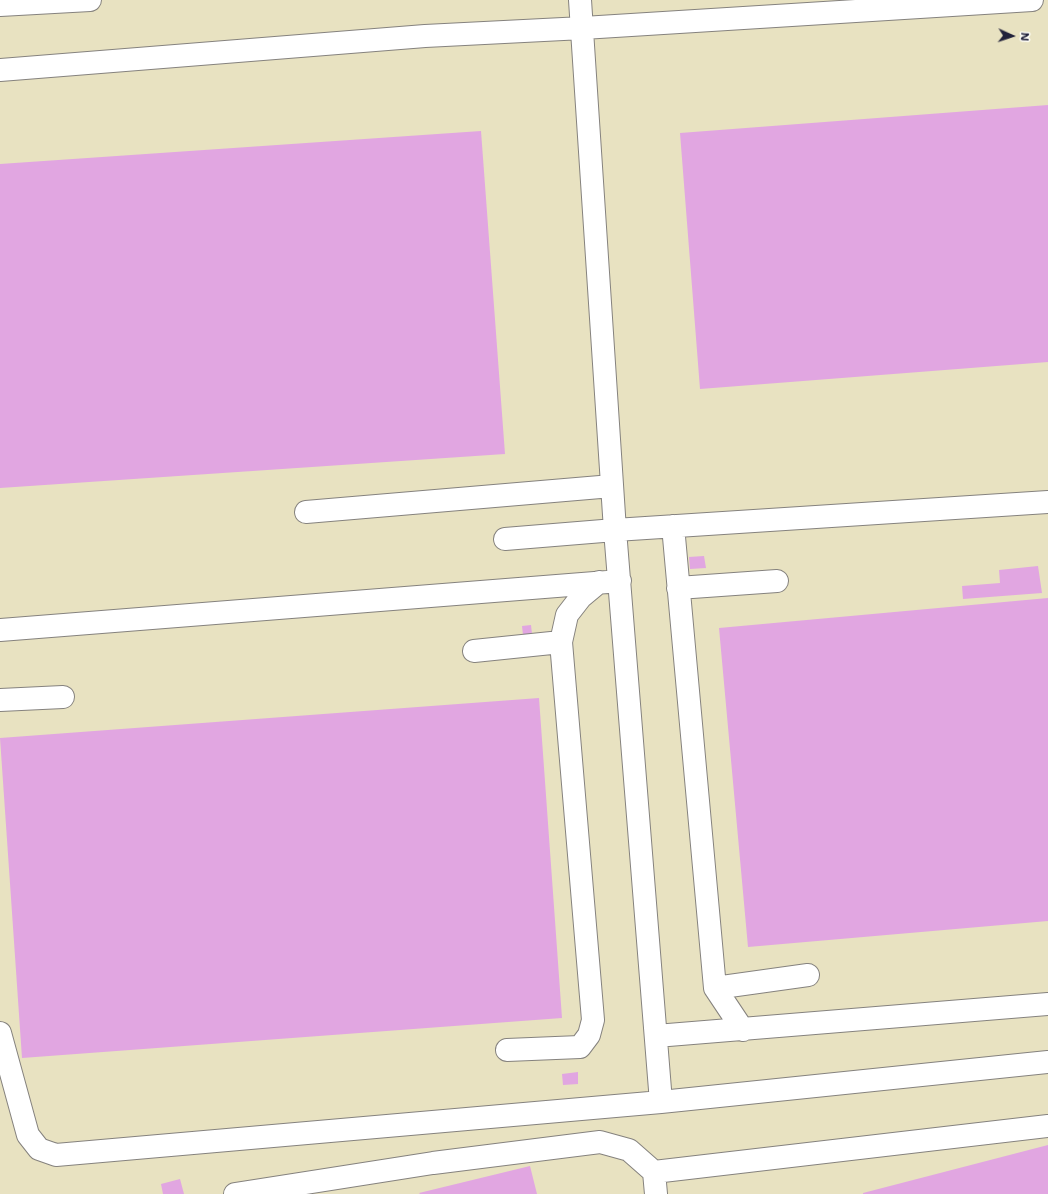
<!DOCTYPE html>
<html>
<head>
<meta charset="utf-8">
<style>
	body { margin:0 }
	#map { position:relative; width:1048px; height:1194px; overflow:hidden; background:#e8e2c1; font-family:"Shantell Sans",sans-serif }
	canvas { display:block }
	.north { position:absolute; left:992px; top:16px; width:40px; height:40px; -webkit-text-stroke:3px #fdfcf7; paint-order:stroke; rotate:93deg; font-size:11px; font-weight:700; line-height:16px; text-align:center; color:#22223b }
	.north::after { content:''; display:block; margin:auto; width:14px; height:18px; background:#22223b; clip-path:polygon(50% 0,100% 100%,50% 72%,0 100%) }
</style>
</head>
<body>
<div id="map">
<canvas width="1048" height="1194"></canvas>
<div class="north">N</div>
</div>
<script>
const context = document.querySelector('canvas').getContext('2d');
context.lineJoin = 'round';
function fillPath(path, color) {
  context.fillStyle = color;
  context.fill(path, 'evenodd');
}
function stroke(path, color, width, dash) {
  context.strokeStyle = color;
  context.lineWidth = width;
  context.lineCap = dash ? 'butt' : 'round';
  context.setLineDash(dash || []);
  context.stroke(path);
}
const building = new Path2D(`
	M1048 105V362L700 389 680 133Z
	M481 131 505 454 0 488V164Z
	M704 556 706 568 690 569 689 557Z
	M1038 566 1042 593 963 599 962 586 1000 583 999 570Z
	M1048 598V921L748 947 719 628Z
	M531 625 532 634 523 635 522 626Z
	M539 698 562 1018 22 1058 0 738Z
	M578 1072V1084L563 1085 562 1074Z
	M1048 1145V1194H863V1193Z
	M530 1166 537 1194H420L419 1193Z
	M180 1179 184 1194H163L161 1184Z`);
const minor = new Path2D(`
	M580 0 615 530 661 1102
	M0 5 90 0
	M0 70 425 36 583 28 1032 0
	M306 512 612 486
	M673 526 715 988 743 1030
	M505 539 615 530 1048 502
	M678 588 777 581
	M0 630 620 581
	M474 651 561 642
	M0 700 63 697
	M715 988 808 975
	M0 1033 28 1135 39 1149 56 1155 661 1102 1048 1062
	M656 1036 1048 1004
	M507 1050 580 1047 589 1035 593 1020 561 642 567 615 581 597 599 582
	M654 1172 1048 1126
	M235 1194 433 1163 600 1142 629 1150 654 1172 656 1194`);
fillPath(building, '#e1a6e1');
stroke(minor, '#85827e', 24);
stroke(minor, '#fff', 22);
</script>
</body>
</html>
